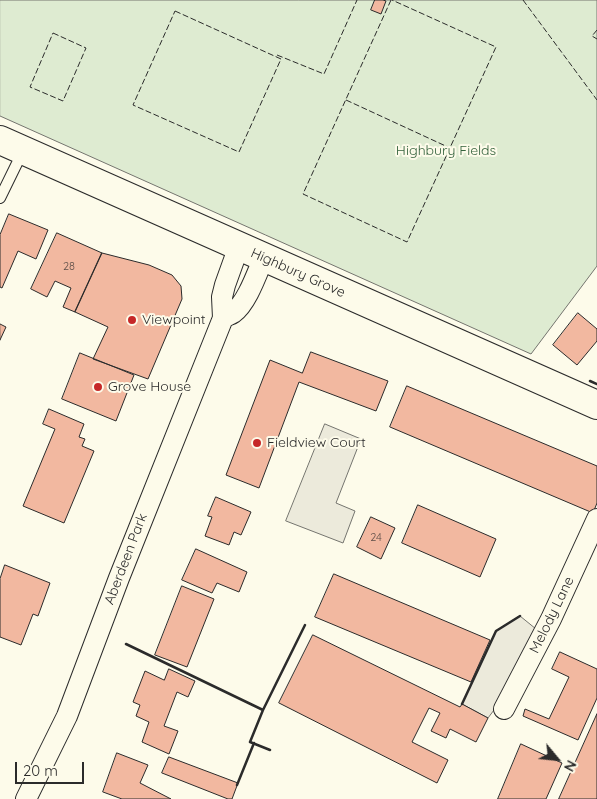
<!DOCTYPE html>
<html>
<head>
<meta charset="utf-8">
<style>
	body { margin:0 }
	#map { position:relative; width:597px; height:799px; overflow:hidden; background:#fdfbea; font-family:Quicksand,sans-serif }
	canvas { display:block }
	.north { position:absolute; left:532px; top:734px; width:50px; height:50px; -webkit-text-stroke:4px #fdfbea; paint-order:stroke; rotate:118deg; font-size:14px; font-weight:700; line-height:20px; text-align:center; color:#2b2b2b }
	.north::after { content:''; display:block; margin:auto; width:18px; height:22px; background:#2b2b2b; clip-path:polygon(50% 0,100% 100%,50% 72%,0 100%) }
	.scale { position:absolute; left:15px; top:762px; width:69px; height:22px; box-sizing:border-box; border:2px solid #2b2b2b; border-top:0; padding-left:6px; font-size:15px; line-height:18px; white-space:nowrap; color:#2b2b2b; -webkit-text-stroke:4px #fdfbea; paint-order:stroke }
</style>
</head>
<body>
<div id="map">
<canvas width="597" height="799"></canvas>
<div class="north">N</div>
<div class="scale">20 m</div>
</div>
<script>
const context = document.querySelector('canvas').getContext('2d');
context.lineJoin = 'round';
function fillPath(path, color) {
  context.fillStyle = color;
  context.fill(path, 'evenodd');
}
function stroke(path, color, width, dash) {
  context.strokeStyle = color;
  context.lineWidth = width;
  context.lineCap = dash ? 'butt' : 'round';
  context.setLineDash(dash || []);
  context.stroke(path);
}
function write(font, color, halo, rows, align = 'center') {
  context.font = font + ' Quicksand,sans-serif';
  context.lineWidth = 4;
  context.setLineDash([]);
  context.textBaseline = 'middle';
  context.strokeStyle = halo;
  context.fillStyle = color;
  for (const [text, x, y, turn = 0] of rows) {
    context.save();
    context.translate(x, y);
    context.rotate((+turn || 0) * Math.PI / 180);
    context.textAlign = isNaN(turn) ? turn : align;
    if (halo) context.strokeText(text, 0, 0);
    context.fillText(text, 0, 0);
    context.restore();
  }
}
const green = new Path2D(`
	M0 0H597V266L531 354 0 116Z`);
const parking = new Path2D(`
	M325 424 361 439 336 503 355 511 343 543 286 521Z
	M520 616 536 629 497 706 488 718 462 704 496 631Z`);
const building = new Path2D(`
	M375 0H383L386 1 381 14 371 10Z
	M9 214 48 230 36 259 18 251 2 288 0 287V235Z
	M57 233 102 253 75 312 63 307 71 288 55 281 47 297 31 289Z
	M102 253 149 265 172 275 181 286 182 299 148 379 93 359 108 327 75 312Z
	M578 313 597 329V341L577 365 553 345Z
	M0 324 6 327 0 340Z
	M311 352 388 381 376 411 299 382 259 488 226 475 270 360 302 373Z
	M80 353 134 375 116 421 62 399Z
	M407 386 597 466V503L593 513 390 427Z
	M49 409 84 424 79 437 85 439 82 446 94 451 64 523 23 506 55 429 43 424Z
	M216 497 251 512 241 535 234 532 229 545 205 536 212 517 208 516Z
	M418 505 496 539 480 577 402 543Z
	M371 517 395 528 381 559 357 547Z
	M196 549 247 572 239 592 217 583 212 593 182 580Z
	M5 565 50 583 38 616 33 614 21 645 0 637V579Z
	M334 574 490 640 471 682 315 617Z
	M182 586 214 599 187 667 155 655Z
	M313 635 460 707 462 704 488 718 476 742 450 729 446 738 431 731 440 713 429 708 412 742 448 760 437 783 279 703Z
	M560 652 597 669V698L578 740 523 716 525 709 549 719 569 677 552 669Z
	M169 669 195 681 188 697 177 692 164 726 178 731 169 754 142 742 149 722 136 716 140 705 133 702 145 671 164 680Z
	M597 714V799H559Z
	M521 744 562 763 546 799H498Z
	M117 753 148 765 140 783 171 799H122L103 792Z
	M169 757 238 783 232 799H228L162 773Z`);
const lane = new Path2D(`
	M0 198 23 151`);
const street = new Path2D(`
	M239 246 225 285 222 297 223 318C226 316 230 315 233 313 247 303 257 273 264 257
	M504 709 551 619 597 519
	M26 799 67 716 119 578 223 318`);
const primary = new Path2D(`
	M0 140 597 405`);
const fence = new Path2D(`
	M391 0 303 194 407 242 496 47 392 0
	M523 0 597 100
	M175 11 281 59 239 152 133 105Z
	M597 30 592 36 597 39
	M53 33 86 48 63 101 30 87Z
	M277 55 324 74 357 0
	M346 100 450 148`);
const wall = new Path2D(`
	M590 381 597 384
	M126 644 263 710
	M462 704 496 631 520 616
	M270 750 250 742 263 710 305 625
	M237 785 254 743`);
const markers = [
	[132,320,5,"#c62828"],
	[98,387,5,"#c62828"],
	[257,443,5,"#c62828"]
];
const numberNames = [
	["28",69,267],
	["24",376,538]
];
const parkNames = [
	["Highbury Fields",446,151]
];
const streetNames = [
	["Highbury Grove",298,273,24],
	["Aberdeen Park",126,559,-69],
	["Melody Lane",552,615,-64]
];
const poiNames = [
	["Viewpoint",142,320],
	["Grove House",108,387],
	["Fieldview Court",267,443]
];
fillPath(green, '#deebd1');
stroke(green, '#74746e', 1);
fillPath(parking, '#eceadb');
stroke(parking, '#74746e', 1);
fillPath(building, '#f2b8a0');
stroke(building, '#2b2b2b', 1);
stroke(lane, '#2b2b2b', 12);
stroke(street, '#2b2b2b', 22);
stroke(primary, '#2b2b2b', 30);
stroke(lane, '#fdfbea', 10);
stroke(street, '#fdfbea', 20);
stroke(primary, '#fdfbea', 28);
stroke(fence, '#2b2b2b', 1, [6, 2.5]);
stroke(wall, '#2b2b2b', 2.5);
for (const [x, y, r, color] of markers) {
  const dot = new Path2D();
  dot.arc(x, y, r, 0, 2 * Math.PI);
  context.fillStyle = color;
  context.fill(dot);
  stroke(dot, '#fdfbea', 2);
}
write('11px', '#5d4e48', null, numberNames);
write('14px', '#34623c', '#fdfbea', parkNames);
write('14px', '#2b2b2b', '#fdfbea', streetNames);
write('14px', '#2b2b2b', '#fdfbea', poiNames, 'left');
</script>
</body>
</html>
